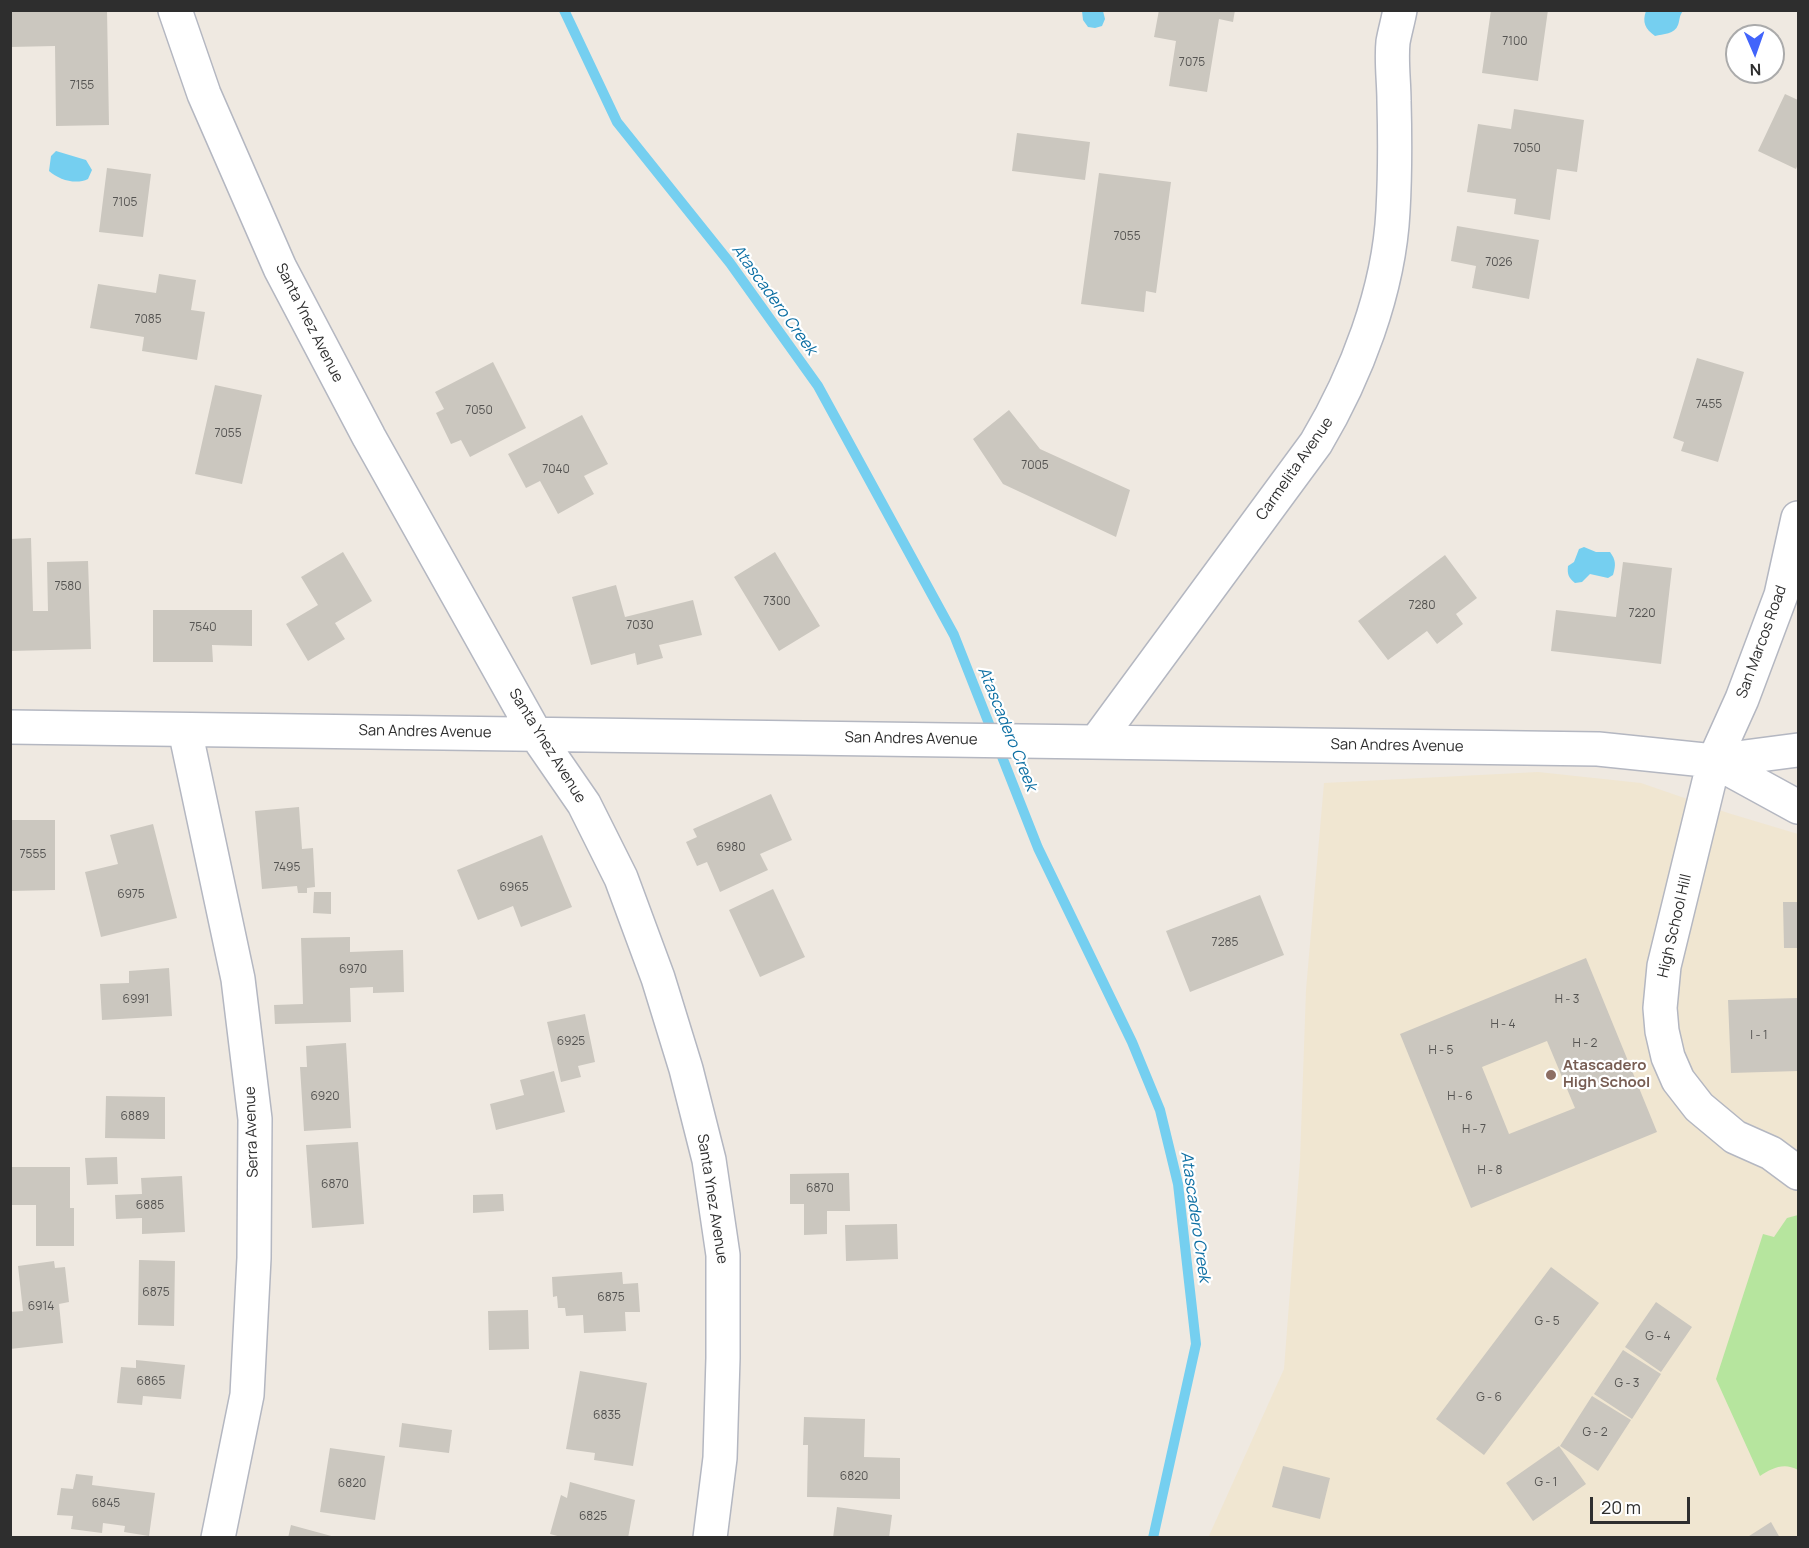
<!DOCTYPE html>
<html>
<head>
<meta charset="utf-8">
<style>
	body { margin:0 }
	#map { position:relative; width:1809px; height:1548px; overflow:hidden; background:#efe9e1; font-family:Manrope,sans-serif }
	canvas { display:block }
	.frame { position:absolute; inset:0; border:12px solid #2e2e2e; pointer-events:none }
	.north { position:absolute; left:1725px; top:24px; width:60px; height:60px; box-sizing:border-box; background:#fff; border:2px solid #ababab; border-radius:50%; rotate:178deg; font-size:16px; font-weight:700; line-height:24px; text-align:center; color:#2e2e2e }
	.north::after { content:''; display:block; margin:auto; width:21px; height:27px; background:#4264fb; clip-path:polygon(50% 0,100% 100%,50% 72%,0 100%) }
	.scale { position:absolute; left:1590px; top:1497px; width:100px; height:27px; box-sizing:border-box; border:3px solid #2e2e2e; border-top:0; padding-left:8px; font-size:18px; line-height:21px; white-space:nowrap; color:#2e2e2e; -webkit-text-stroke:4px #fff; paint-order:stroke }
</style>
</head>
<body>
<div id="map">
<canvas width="1809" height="1548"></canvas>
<div class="frame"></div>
<div class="north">N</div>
<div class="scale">20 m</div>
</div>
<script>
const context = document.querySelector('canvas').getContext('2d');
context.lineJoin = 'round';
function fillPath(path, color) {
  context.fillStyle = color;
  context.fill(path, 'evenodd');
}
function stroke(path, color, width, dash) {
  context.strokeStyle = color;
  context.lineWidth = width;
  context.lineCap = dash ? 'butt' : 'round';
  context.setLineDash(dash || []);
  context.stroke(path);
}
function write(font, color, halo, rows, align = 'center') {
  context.font = font + ' Manrope,sans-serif';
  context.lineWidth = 4.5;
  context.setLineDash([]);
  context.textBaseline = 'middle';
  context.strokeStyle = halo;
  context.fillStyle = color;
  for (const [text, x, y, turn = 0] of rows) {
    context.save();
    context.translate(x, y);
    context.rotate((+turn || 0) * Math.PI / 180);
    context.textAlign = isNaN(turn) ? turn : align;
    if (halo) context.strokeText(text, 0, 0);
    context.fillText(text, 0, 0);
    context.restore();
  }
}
const education = new Path2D(`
	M1538 772 1641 783 1728 813 1798 834V1537L1208 1538 1284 1369 1300 1160 1306 990 1324 783Z`);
const green = new Path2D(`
	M1798 1215V1470C1784 1462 1772 1468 1760 1476L1716 1379 1763 1234 1774 1237 1787 1218Z`);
const water = new Path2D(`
	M1082 11H1103L1105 19 1102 26 1095 28 1088 27 1083 20Z
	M1646 11V10L1683 11C1679 16 1680 19 1678 25 1675 34 1663 34 1655 36 1645 29 1642 22 1646 11Z
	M56 151 86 160 92 170 88 179C76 185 59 180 49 171L51 156Z
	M1584 547 1596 552H1610C1616 560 1616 565 1613 575L1608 578 1590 574 1582 582 1575 583C1569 578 1567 575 1568 566L1574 562 1579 549Z`);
const stream = new Path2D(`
	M564 10 617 122 730 263 818 386 954 635 1038 848 1132 1042 1160 1110 1178 1184 1196 1344 1153 1538`);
const building = new Path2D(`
	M10 10H107L109 125 56 126 55 46 10 47Z
	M1159 10H1235L1233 22 1219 19 1207 92 1169 86 1176 41 1154 37Z
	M1491 10H1548L1538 81 1482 73Z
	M1785 94 1798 100V164L1796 169 1758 151Z
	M1514 109 1584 120 1577 172 1557 169 1550 220 1514 214 1516 199 1467 192 1478 124 1511 129Z
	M1017 133 1090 142 1085 180 1012 171Z
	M107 168 151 174 143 237 99 232Z
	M1099 173 1171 182 1156 293 1146 291 1144 312 1081 304Z
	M1457 226 1539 240 1529 299 1472 288 1476 266 1451 261Z
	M159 274 196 280 191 310 205 312 197 360 142 351 144 337 90 328 98 284 156 293Z
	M1697 358 1744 372 1718 462 1681 451 1684 442 1673 438Z
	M493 362 526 428 470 457 461 440 451 444 436 413 444 409 435 392Z
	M215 385 262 395 242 484 195 474Z
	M1009 410 1040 449 1130 490 1116 537 1003 484 973 439Z
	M582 415 608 464 584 476 594 494 558 514 540 481 526 488 508 454Z
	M31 538 33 611H48L47 562 88 561 91 649 10 651V539Z
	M343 552 372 601 335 623 345 639 308 661 286 624 318 605 301 577Z
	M775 552 820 626 779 651 734 577Z
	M1445 555 1477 598 1456 614 1463 624 1437 644 1427 631 1388 660 1358 621Z
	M1623 562 1672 568 1661 664 1551 651 1556 610 1616 617Z
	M616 585 625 617 693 600 702 635 659 645 663 658 637 665 635 653 591 665 572 597Z
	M153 610H252V646L212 645 213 662H153Z
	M771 794 792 840 760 854 768 870 720 892 707 862 697 866 686 842 697 837 693 829Z
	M299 807 302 849 313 848 315 887 307 888V893H298L297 886 262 889 255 811Z
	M10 820H55V890L10 891Z
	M153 824 177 918 101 937 85 872 118 864 110 835Z
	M542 835 572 907 521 927 513 906 478 920 457 870Z
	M773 889 805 957 760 977 729 910Z
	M314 892H331V914L313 913Z
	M1260 895 1284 955 1190 992 1166 931Z
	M1783 902H1798V948H1784Z
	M350 937V952L403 950 404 992 373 993V987L350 988 351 1022 275 1024 274 1005 303 1004 301 938Z
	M1586 958 1657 1132 1471 1208 1400 1034ZM1547 1041 1575 1108 1509 1134 1482 1067Z
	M169 968 172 1016 102 1020 100 984 129 983V971Z
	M1798 998V1071L1731 1073 1728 1000Z
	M585 1014 595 1062 578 1066 581 1077 561 1082 547 1022Z
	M346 1043 351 1128 304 1131 300 1067H307L306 1046Z
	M554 1071 565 1112 496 1130 490 1104 524 1095 520 1080Z
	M106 1096 165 1097V1139L105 1138Z
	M358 1142 364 1224 312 1228 306 1145Z
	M117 1157 118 1184 87 1185 85 1158Z
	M10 1167H70V1208H74V1246H36V1205H10Z
	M849 1173 850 1211H827V1234L804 1235V1204H790V1174Z
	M182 1176 185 1232 142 1234V1218L116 1219 115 1195 142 1194 141 1178Z
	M503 1194 504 1211 473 1213V1195Z
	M897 1224 898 1259 846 1261 845 1225Z
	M139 1260 175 1261 174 1326 138 1325Z
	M54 1261 55 1268 65 1267 69 1302 59 1304 63 1343 10 1349V1312L23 1311 18 1266Z
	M1551 1267 1599 1303 1484 1455 1436 1419Z
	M622 1272 623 1284 638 1283 640 1312H625L626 1331 584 1333 583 1315 566 1316 565 1308H558L557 1296 553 1297 552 1277Z
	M1656 1302 1692 1327 1661 1372 1625 1347Z
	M528 1310 529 1349 489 1350 488 1311Z
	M1623 1350 1661 1374 1632 1419 1594 1394Z
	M136 1360 185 1365 181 1399 143 1396 142 1405 117 1403 121 1367 136 1368Z
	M580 1371 647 1383 633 1466 594 1460 595 1453 566 1449Z
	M1592 1396 1631 1420 1598 1471 1560 1446Z
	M804 1417 865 1419 864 1457 900 1458V1499L807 1497 808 1445H803Z
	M402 1423 452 1430 449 1453 399 1447Z
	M1559 1446 1586 1484 1533 1521 1506 1483Z
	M330 1448 385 1456 375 1520 320 1512Z
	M1283 1466 1330 1478 1320 1519 1272 1507Z
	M76 1474 93 1476 92 1485 155 1493 149 1536 124 1532 125 1526 103 1523 102 1533 71 1529 73 1516 57 1515 61 1488 73 1489Z
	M570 1482 635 1500 628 1538H565L550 1534 561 1495 567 1498Z
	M837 1507 892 1515 889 1538H833Z
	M1771 1522 1780 1538H1746Z
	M291 1525 335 1537V1538H288Z`);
const minor = new Path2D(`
	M175 10 204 94 280 268 369 437 535 733 584 804 621 878 658 978 686 1069 709 1160 723 1255V1358L720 1458 710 1538
	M10 727 1598 749 1714 761 1798 807
	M185 730 238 979 255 1119 254 1258 247 1395 218 1538
	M1096 742 1316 443C1356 376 1389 291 1393 211 1395 175 1395 138 1394 101 1394 82 1391 61 1393 42 1395 31 1398 21 1400 10
	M1798 750 1714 761 1664 966 1660 1008 1662 1031 1668 1057 1678 1080 1699 1107 1735 1137 1771 1153 1798 1173`);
const tertiary = new Path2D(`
	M1714 761 1742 699 1781 595 1798 518`);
const markers = [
	[1551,1075,6,"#8d6e63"]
];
const numberNames = [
	["7100",1515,42],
	["7075",1192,63],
	["7155",82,86],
	["7050",1527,149],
	["7105",125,203],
	["7055",1127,237],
	["7026",1499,263],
	["7085",148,320],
	["7455",1709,405],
	["7050",479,411],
	["7055",228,434],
	["7005",1035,466],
	["7040",556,470],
	["7580",68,587],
	["7300",777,602],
	["7280",1422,606],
	["7220",1642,614],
	["7030",640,626],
	["7540",203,628],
	["6980",731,848],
	["7555",33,855],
	["7495",287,868],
	["6965",514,888],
	["6975",131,895],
	["7285",1225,943],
	["6970",353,970],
	["6991",136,1000],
	["H - 3",1567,1000],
	["H - 4",1503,1025],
	["I - 1",1759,1036],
	["6925",571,1042],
	["H - 2",1585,1044],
	["H - 5",1441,1051],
	["6920",325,1097],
	["H - 6",1460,1097],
	["6889",135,1117],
	["H - 7",1474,1130],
	["H - 8",1490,1171],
	["6870",335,1185],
	["6870",820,1189],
	["6885",150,1206],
	["6875",156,1293],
	["6875",611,1298],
	["6914",41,1307],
	["G - 5",1547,1322],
	["G - 4",1658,1337],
	["6865",151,1382],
	["G - 3",1627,1384],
	["G - 6",1489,1398],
	["6835",607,1416],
	["G - 2",1595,1433],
	["6820",854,1477],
	["G - 1",1546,1483],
	["6820",352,1484],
	["6845",106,1504],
	["6825",593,1517]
];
const streetNames = [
	["Santa Ynez Avenue",309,323,63],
	["Carmelita Avenue",1295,469,-55],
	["San Marcos Road",1762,642,-70],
	["San Andres Avenue",425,732,1],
	["San Andres Avenue",911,739,1],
	["Santa Ynez Avenue",547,746,58],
	["San Andres Avenue",1397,746,1],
	["High School Hill",1675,926,-77],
	["Serra Avenue",252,1132,-92],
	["Santa Ynez Avenue",712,1199,81]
];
const educationNames = [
	["Atascadero",1563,1066],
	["High School",1563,1083]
];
const waterNames = [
	["Atascadero Creek",774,300,54],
	["Atascadero Creek",1007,729,68],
	["Atascadero Creek",1195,1217,82]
];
fillPath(education, '#f0e6d1');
fillPath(green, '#b6e59e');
fillPath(water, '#75cff0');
stroke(stream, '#75cff0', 10);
fillPath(building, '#cbc7bf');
stroke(minor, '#b4b7c1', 36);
stroke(tertiary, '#b4b7c1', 36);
stroke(minor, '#fff', 33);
stroke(tertiary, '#fff', 33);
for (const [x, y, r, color] of markers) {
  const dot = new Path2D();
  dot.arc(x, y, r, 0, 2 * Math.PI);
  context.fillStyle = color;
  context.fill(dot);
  stroke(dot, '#fff', 2);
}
write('12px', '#555452', null, numberNames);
write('15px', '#2e2e2e', '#fff', streetNames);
write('bold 15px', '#785e54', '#fff', educationNames, 'left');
write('italic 16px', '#0d6fa3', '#fff', waterNames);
</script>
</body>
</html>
